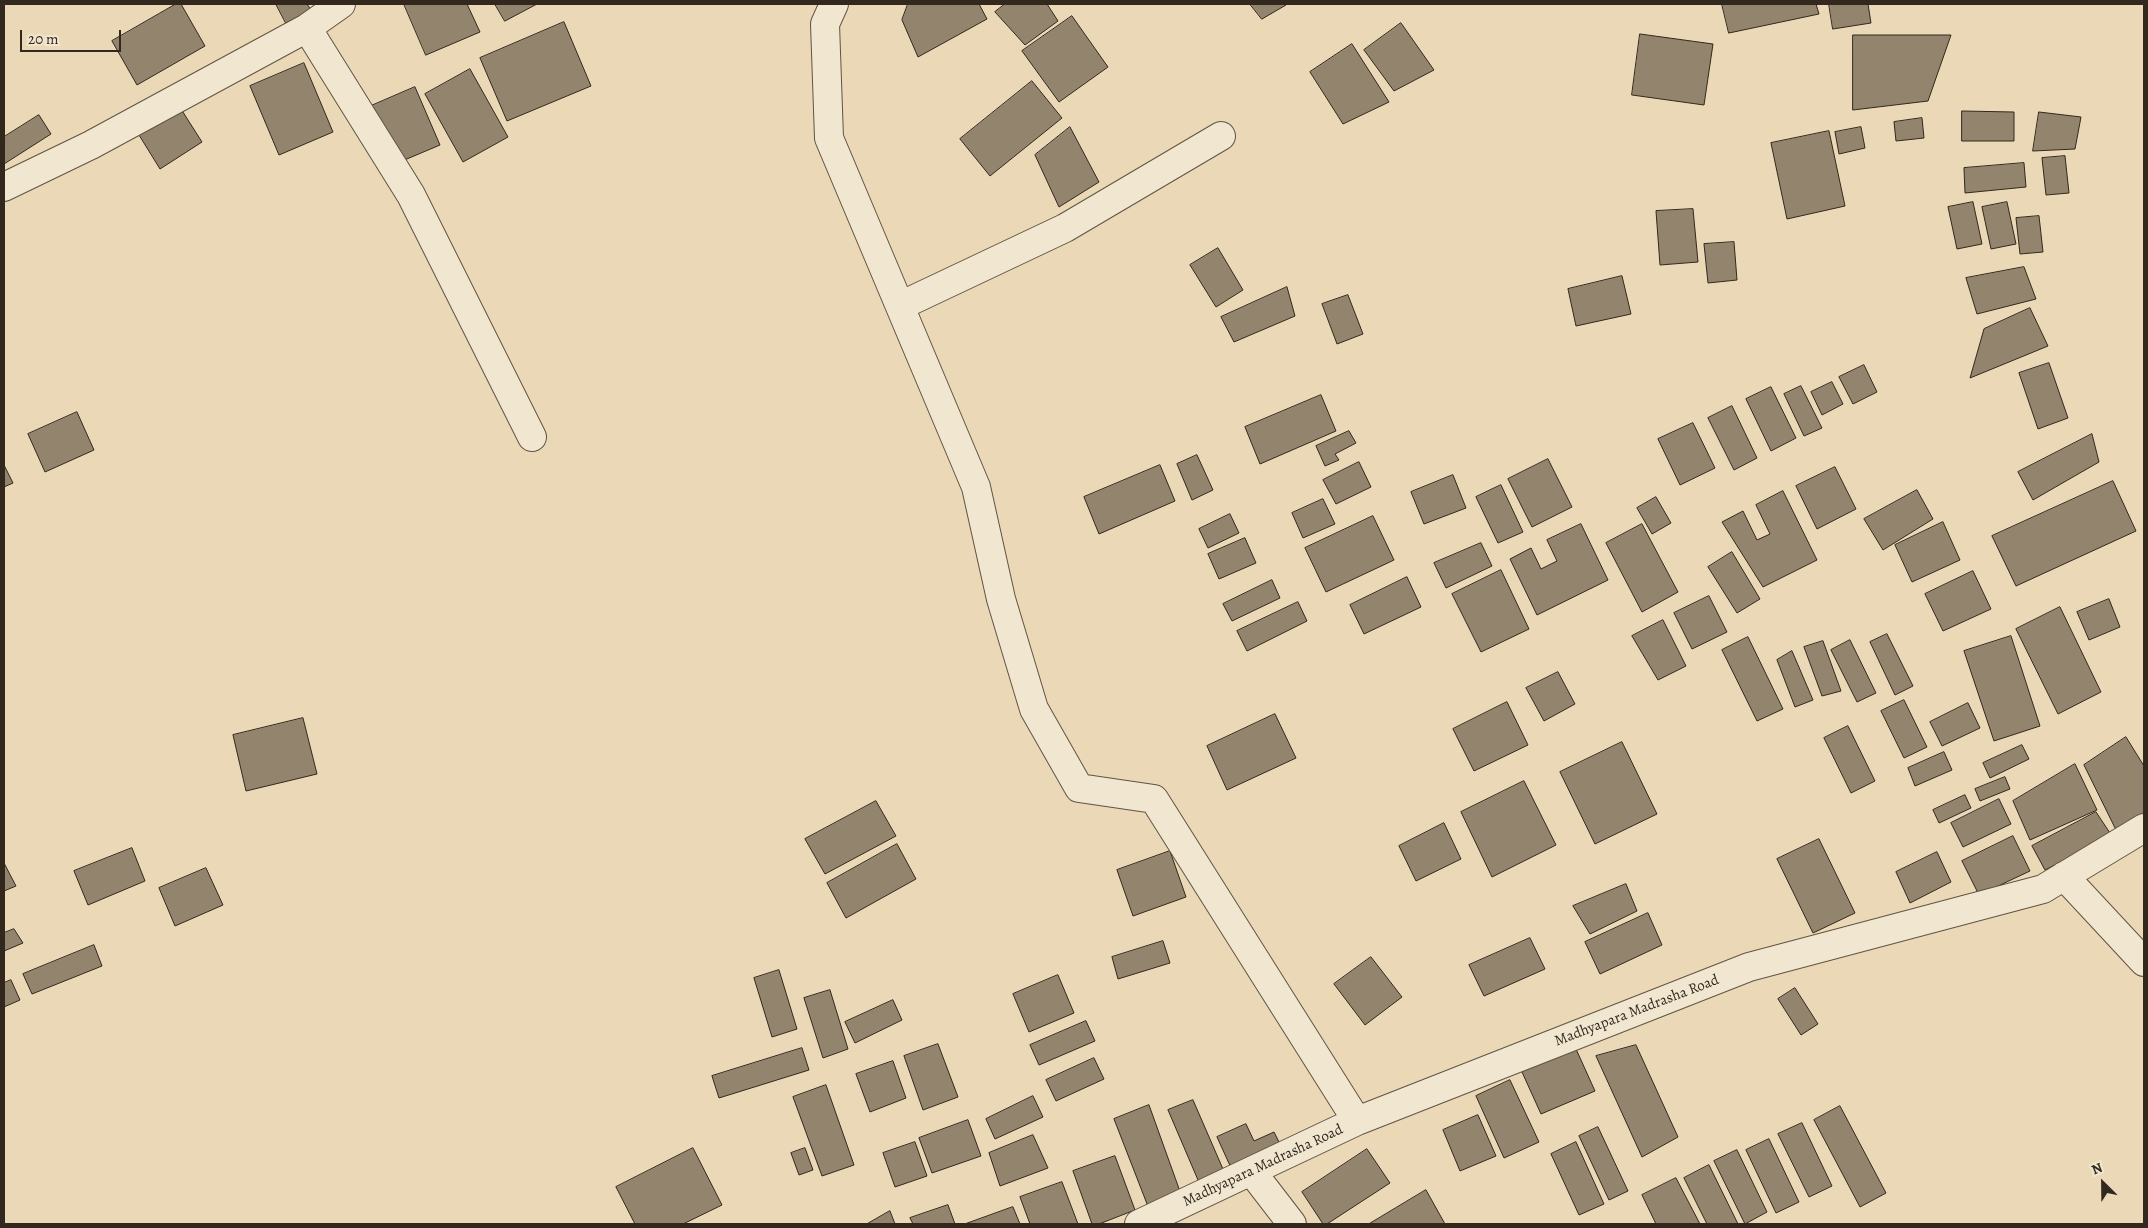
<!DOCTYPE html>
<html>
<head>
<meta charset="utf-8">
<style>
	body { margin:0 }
	#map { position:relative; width:2148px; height:1228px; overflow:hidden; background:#ead8b6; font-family:Alegreya,serif }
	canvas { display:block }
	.frame { position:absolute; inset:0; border:5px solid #32281e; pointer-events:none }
	.north { position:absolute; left:2078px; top:1158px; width:50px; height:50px; -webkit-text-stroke:4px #f1e6d0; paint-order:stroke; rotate:337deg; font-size:14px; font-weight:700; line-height:20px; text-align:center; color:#32281e }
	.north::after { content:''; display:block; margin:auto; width:18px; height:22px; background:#32281e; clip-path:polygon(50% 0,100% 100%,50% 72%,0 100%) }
	.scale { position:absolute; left:20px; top:30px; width:101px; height:22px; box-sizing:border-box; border:2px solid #32281e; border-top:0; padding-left:6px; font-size:15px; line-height:18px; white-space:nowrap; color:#32281e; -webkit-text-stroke:4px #f1e6d0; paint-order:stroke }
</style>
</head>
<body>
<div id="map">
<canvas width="2148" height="1228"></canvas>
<div class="frame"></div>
<div class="north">N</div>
<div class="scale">20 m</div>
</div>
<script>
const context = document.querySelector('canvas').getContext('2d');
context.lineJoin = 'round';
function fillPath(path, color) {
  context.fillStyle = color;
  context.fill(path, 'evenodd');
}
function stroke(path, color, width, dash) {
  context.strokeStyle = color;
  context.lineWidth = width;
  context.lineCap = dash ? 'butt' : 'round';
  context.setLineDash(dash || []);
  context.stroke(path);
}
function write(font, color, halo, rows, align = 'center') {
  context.font = font + ' Alegreya,serif';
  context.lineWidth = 4;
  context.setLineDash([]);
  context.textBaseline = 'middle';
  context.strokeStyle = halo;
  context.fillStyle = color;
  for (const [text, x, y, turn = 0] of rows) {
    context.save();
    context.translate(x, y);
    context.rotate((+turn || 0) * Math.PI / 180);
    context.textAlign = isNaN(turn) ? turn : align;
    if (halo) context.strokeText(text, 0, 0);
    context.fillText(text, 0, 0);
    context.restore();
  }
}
const building = new Path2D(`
	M176 4H181L205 46 137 85 112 41Z
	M276 4H307L311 10 286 23Z
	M404 4H467L480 32 426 55Z
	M495 4H537L505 21Z
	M908 4H979L987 19 918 57 902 20Z
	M1005 4H1047L1058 21 1025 45 995 12Z
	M1250 4H1285L1286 5 1262 19Z
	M1722 4H1816L1819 14 1729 33Z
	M1829 4H1868L1871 23 1833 29Z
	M1072 16 1108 67 1059 102 1022 51Z
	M564 22 591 86 507 121 480 58Z
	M1401 23 1434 70 1394 91 1364 50Z
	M1640 34 1713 44 1704 105 1632 95Z
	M1853 35H1951L1928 101 1853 110Z
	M1352 44 1389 102 1343 124 1310 72Z
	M304 63 333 132 279 155 250 86Z
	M470 69 508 137 463 162 425 94Z
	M1032 81 1062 118 990 176 960 139Z
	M415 87 440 145 395 164 371 106Z
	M181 109 202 142 160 169 139 135Z
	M1962 111 2014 112V141H1962Z
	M2039 112 2081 117 2075 149 2033 151Z
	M39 115 51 134 4 164V137Z
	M1922 118 1924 138 1896 141 1894 122Z
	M1070 127 1099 182 1059 207 1035 155Z
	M1861 127 1865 148 1839 154 1835 132Z
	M1829 131 1845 206 1787 219 1771 143Z
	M2065 156 2069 193 2046 195 2042 158Z
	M2024 163 2026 187 1965 193 1964 168Z
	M1973 202 1982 244 1957 249 1948 207Z
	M2007 202 2016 244 1991 249 1982 207Z
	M1693 209 1698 262 1660 265 1656 211Z
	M2039 216 2043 252 2020 254 2016 218Z
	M1734 242 1737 280 1708 283 1704 244Z
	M1218 248 1243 290 1216 307 1190 265Z
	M2024 267 2036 299 1977 314 1966 278Z
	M1622 276 1631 314 1576 326 1568 289Z
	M1287 287 1295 316 1234 342 1221 317Z
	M1348 295 1363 334 1337 344 1322 304Z
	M2030 308 2048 346 1970 378 1984 329Z
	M2049 363 2068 418 2038 429 2019 373Z
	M1864 365 1877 392 1853 404 1839 377Z
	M1832 382 1843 404 1822 415 1811 392Z
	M1801 386 1822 428 1804 436 1784 394Z
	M1771 387 1796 438 1771 451 1746 399Z
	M1321 395 1336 431 1260 464 1245 427Z
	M1732 406 1757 458 1734 470 1708 418Z
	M77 412 94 450 45 472 28 434Z
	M1693 423 1715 468 1680 485 1658 439Z
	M1349 431 1356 443 1335 454 1339 460 1325 466 1316 446Z
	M2092 434 2099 462 2033 500 2018 472Z
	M1197 455 1213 490 1192 500 1177 464Z
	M1548 459 1572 507 1532 527 1508 479Z
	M1359 462 1371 487 1336 504 1323 480Z
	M4 465 13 483 4 487Z
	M1160 465 1175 501 1099 534 1084 497Z
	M1835 467 1856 509 1817 529 1796 486Z
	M1453 475 1466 508 1424 524 1411 492Z
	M2113 481 2136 531 2016 586 1992 536Z
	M1501 485 1523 532 1498 543 1476 497Z
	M1917 490 1933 519 1883 550 1864 519Z
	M1783 491 1817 560 1763 587 1722 522 1743 511 1757 540 1770 534 1756 505Z
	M1656 497 1671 523 1652 534 1637 508Z
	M1323 499 1335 524 1303 538 1292 513Z
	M1230 514 1239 533 1208 548 1199 529Z
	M1373 516 1394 560 1326 592 1305 548Z
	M1943 522 1960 560 1912 582 1895 545Z
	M1581 524 1608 580 1537 615 1510 559 1531 548 1541 569 1557 561 1547 540Z
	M1642 524 1678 592 1642 612 1606 543Z
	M1245 538 1256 563 1219 579 1208 554Z
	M1481 543 1492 566 1446 588 1434 563Z
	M1732 552 1760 599 1737 613 1708 567Z
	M1501 570 1529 629 1481 652 1452 594Z
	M1973 571 1991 609 1943 631 1925 594Z
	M1407 577 1421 607 1364 634 1350 605Z
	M1272 580 1280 598 1232 621 1223 604Z
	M1709 596 1727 632 1692 649 1674 613Z
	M2109 599 2120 627 2089 640 2077 612Z
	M1298 602 1307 621 1247 651 1237 631Z
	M2060 607 2101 692 2058 714 2016 629Z
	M1663 620 1686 666 1658 680 1632 636Z
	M1887 634 1913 686 1895 695 1870 642Z
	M2011 636 2040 726 1994 741 1964 651Z
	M1748 637 1783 709 1757 721 1722 650Z
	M1850 640 1876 693 1857 702 1831 650Z
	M1823 641 1841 691 1822 696 1804 647Z
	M1792 651 1813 700 1795 707 1777 660Z
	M1558 672 1575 704 1544 721 1526 688Z
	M1904 700 1927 747 1904 758 1881 711Z
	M1507 702 1528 745 1474 771 1453 729Z
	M1968 703 1980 728 1942 746 1930 722Z
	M1275 714 1296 758 1227 790 1207 746Z
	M303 718 317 774 246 791 233 735Z
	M1848 726 1875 781 1851 793 1824 738Z
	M2126 737 2144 766V813L2119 836 2084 765Z
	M1622 742 1657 814 1595 844 1560 772Z
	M2022 745 2029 759 1990 778 1983 763Z
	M1944 752 1952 770 1915 786 1908 768Z
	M2075 764 2097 810 2030 840 2013 801Z
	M2005 777 2010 789 1980 801 1975 789Z
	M1524 781 1556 845 1492 877 1461 812Z
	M1965 795 1971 808 1939 823 1933 810Z
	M1999 799 2011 824 1963 847 1951 823Z
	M876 801 896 836 825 874 805 839Z
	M2096 812 2112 836 2045 870 2032 846Z
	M1444 823 1461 859 1416 881 1399 846Z
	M2013 836 2030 871 1979 895 1962 861Z
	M1819 839 1855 913 1813 933 1777 859Z
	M897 844 916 879 846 918 827 883Z
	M132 848 145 881 88 905 74 871Z
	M1170 851 1186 897 1133 916 1117 870Z
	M1937 852 1951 882 1910 903 1896 872Z
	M4 863 16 886 4 891Z
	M206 868 223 905 175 926 159 888Z
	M1626 884 1637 911 1590 934 1573 906Z
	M1648 913 1662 945 1600 974 1585 942Z
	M14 929 23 943 4 951V933Z
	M1530 938 1545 969 1484 996 1469 965Z
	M1163 941 1170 963 1118 979 1112 957Z
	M94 945 102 966 32 994 23 974Z
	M1371 957 1402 997 1365 1025 1334 984Z
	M779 970 797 1029 772 1037 754 978Z
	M1058 975 1074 1013 1029 1032 1013 994Z
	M11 980 20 1000 4 1007V983Z
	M1795 988 1818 1024 1801 1035 1778 999Z
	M830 990 848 1049 823 1058 804 998Z
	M893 1000 902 1020 855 1043 845 1022Z
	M1086 1021 1095 1041 1039 1065 1030 1045Z
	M938 1044 958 1097 923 1110 904 1056Z
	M1636 1045 1678 1137 1642 1157 1596 1056Z
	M802 1048 809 1070 719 1098 712 1076Z
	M1576 1049 1595 1091 1541 1114 1522 1072Z
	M1094 1058 1104 1079 1056 1101 1046 1080Z
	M893 1061 906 1098 870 1112 856 1074Z
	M1510 1080 1539 1142 1504 1158 1476 1096Z
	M826 1085 854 1165 822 1176 793 1097Z
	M1033 1096 1043 1117 995 1139 986 1119Z
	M1193 1100 1226 1176 1201 1187 1168 1110Z
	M1149 1105 1182 1197 1149 1209 1114 1119Z
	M1840 1106 1886 1193 1860 1207 1814 1120Z
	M1478 1115 1496 1156 1460 1171 1443 1130Z
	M968 1120 981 1156 932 1173 919 1138Z
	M1802 1123 1832 1186 1809 1197 1778 1134Z
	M1246 1124 1254 1141 1274 1132 1282 1148 1232 1170 1217 1137Z
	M1598 1127 1628 1191 1609 1200 1579 1136Z
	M1033 1135 1048 1168 1000 1186 989 1153Z
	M1769 1139 1799 1202 1776 1213 1746 1150Z
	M915 1142 927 1176 895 1187 883 1153Z
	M1576 1142 1604 1204 1579 1215 1551 1154Z
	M693 1148 722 1205 683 1224H635L616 1187Z
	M805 1148 813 1170 799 1175 791 1153Z
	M1367 1149 1390 1183 1327 1224H1323L1302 1192Z
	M1737 1150 1767 1212 1745 1224 1714 1161Z
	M1115 1156 1135 1210 1099 1224H1092L1073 1171Z
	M1709 1165 1738 1224H1707L1684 1178Z
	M1676 1178 1700 1224H1656L1642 1195Z
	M1062 1182 1078 1224H1030L1020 1197Z
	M1426 1190 1445 1224H1369Z
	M948 1205 955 1224H913L910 1218Z
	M1013 1207 1020 1224H965Z
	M890 1211 895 1224H867Z`);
const minor = new Path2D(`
	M834 4 825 24 829 138 976 487 1001 599 1034 709 1079 788 1154 799 1357 1121
	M307 28 411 195 532 437
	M4 187 91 145 307 28 341 4
	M900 306 1065 228 1221 136
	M2064 876 2144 962
	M1252 1172 1292 1224
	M1139 1224 1357 1121 1749 967 2043 889 2144 828`);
const streetNames = [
	["Madhyapara Madrasha Road",1637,1011,-21],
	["Madhyapara Madrasha Road",1263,1166,-25]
];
fillPath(building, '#92846d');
stroke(building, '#32281e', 1);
stroke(minor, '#605444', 30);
stroke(minor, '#f1e6d0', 28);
write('15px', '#32281e', '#f1e6d0', streetNames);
</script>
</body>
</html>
